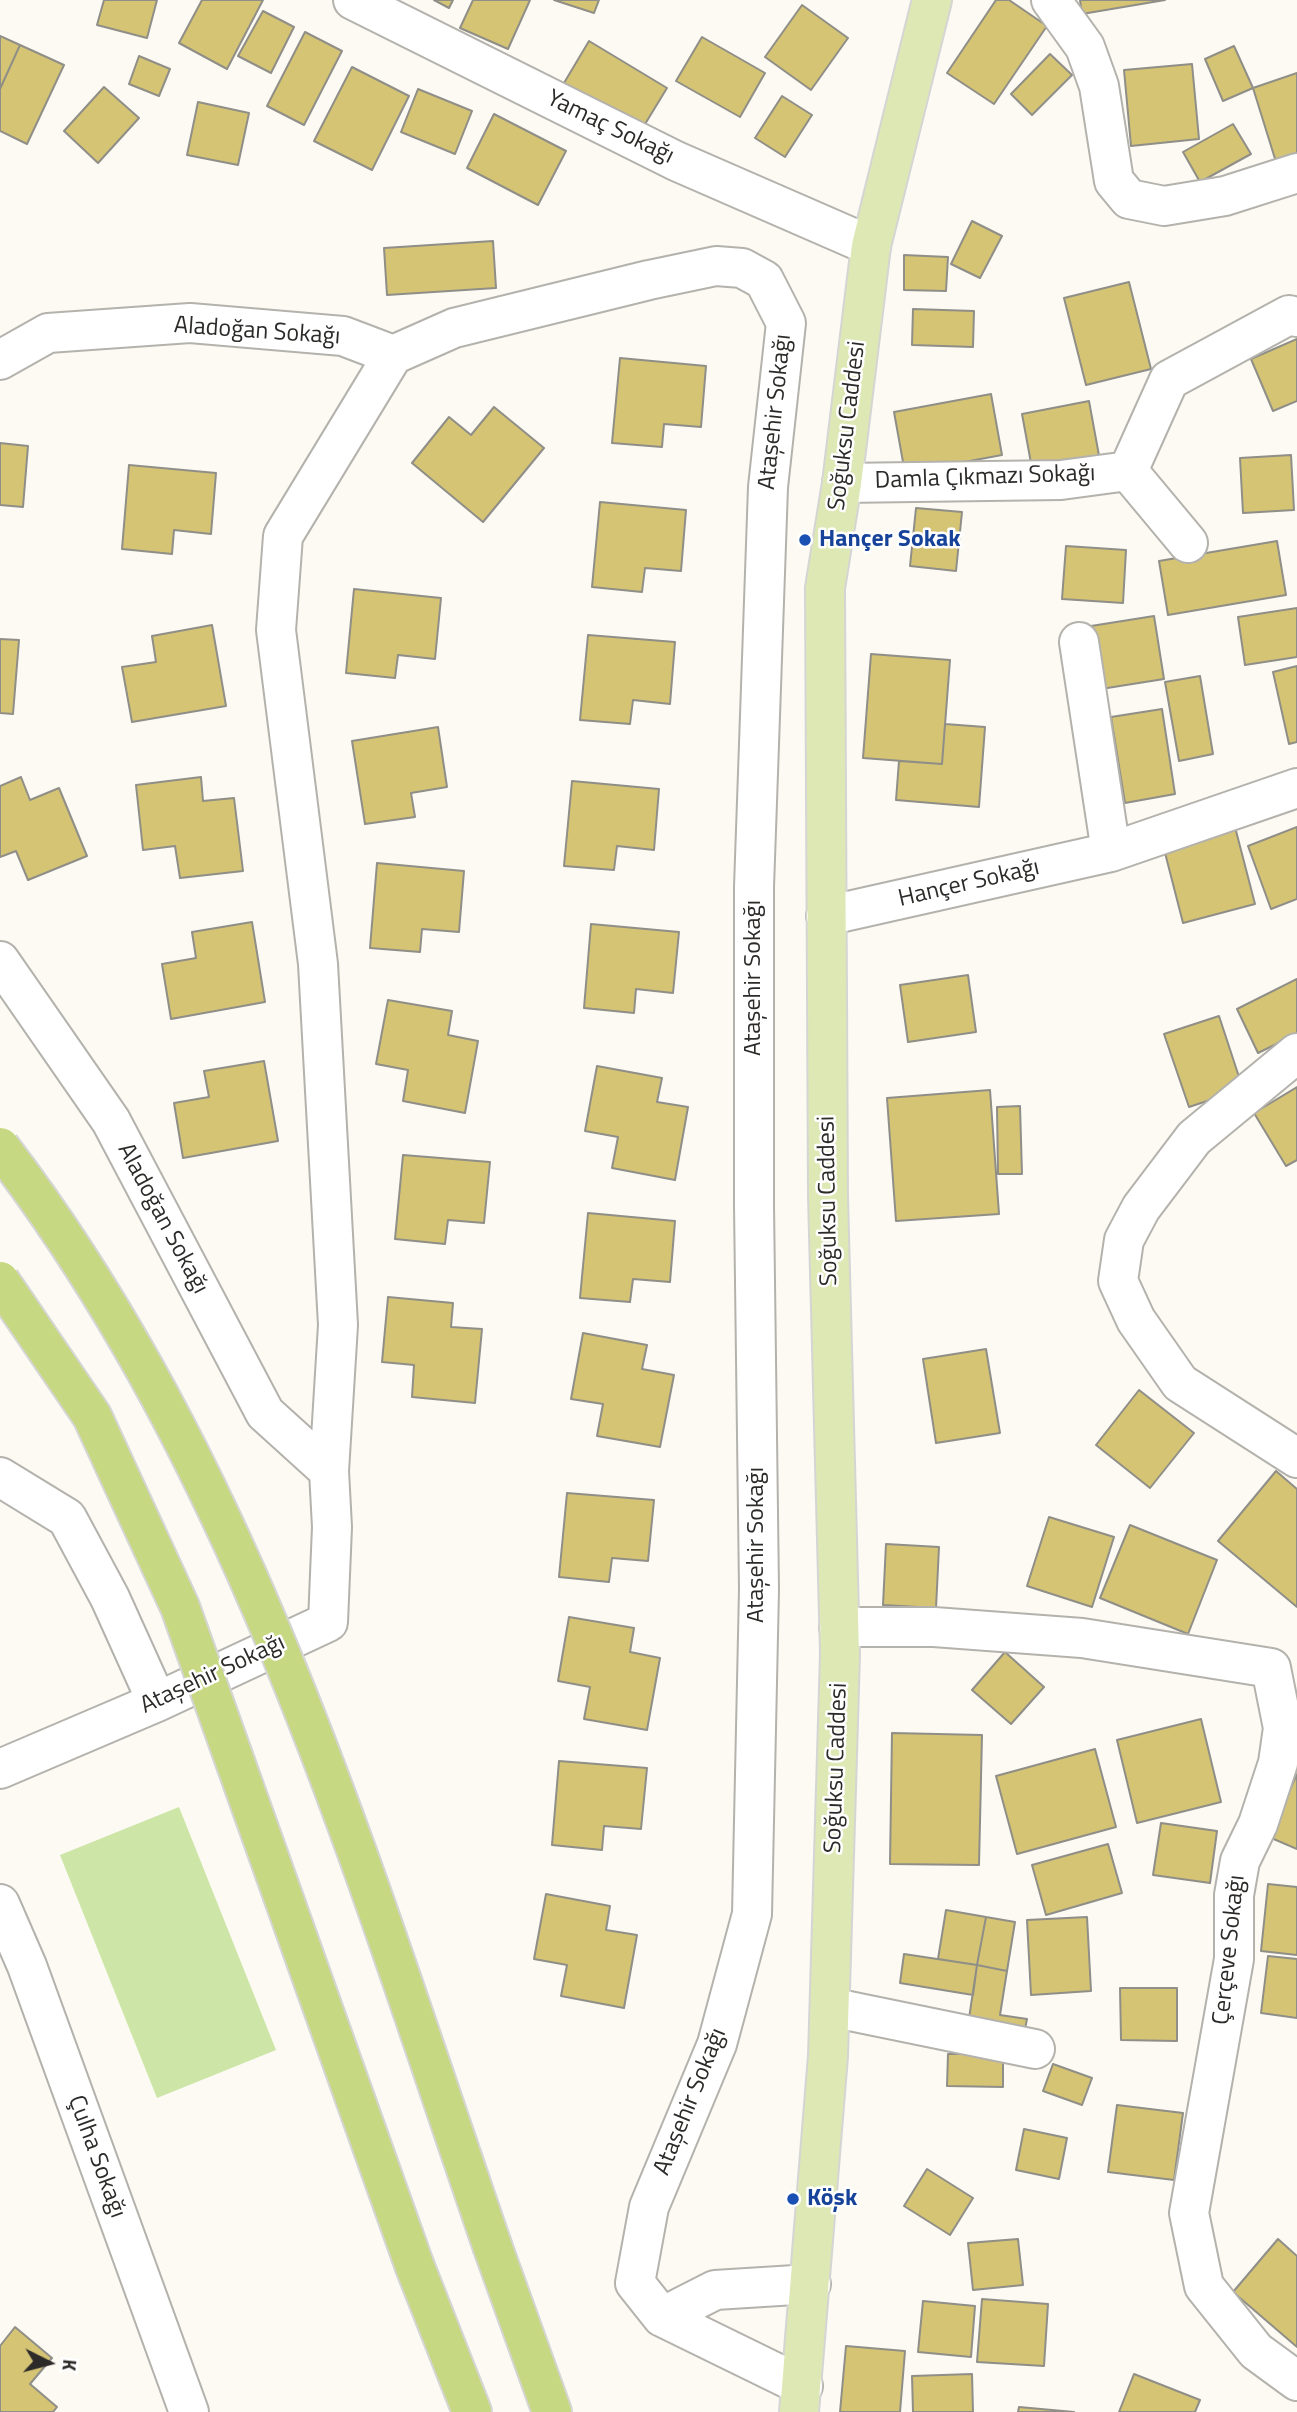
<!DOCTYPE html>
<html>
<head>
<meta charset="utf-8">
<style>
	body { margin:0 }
	#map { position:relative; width:1297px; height:2412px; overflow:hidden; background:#fcfaf3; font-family:"Titillium Web",sans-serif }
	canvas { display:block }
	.north { position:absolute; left:14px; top:2328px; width:70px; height:70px; -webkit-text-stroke:5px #fff; paint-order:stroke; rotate:96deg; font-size:19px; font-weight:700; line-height:28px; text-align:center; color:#2c2b29 }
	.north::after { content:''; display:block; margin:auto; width:24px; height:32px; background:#2c2b29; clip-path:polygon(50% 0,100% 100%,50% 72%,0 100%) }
</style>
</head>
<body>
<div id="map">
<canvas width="1297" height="2412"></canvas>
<div class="north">K</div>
</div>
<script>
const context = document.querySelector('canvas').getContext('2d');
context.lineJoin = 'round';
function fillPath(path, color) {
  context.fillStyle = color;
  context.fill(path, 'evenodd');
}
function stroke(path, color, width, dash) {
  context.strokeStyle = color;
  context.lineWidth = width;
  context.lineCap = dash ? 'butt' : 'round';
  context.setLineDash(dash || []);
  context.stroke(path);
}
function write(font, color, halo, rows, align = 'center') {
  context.font = font + ' "Titillium Web",sans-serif';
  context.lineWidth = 5;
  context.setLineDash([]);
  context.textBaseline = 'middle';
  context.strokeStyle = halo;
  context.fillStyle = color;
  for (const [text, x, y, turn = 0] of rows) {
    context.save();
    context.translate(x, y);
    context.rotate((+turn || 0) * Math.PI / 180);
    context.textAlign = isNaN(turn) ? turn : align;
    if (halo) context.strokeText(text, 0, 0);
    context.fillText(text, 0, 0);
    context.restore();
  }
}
const green = new Path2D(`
	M179 1807 276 2050 157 2098 60 1855Z`);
const building = new Path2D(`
	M104 0H157L147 38 97 25Z
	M202 0H263L227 69 179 43Z
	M434 0H453L449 8Z
	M473 0H530L508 49 460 28Z
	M554 0H599L594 13Z
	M996 0H1009L1047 26 994 104 947 73Z
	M1080 0H1165L1082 14Z
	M802 5 848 38 811 90 765 57Z
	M263 11 294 27 271 73 238 56Z
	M305 32 342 51 304 125 267 106Z
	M0 36 20 45 0 89Z
	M702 37 765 73 740 117 676 81Z
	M589 41 667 88 639 134 561 88Z
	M20 45 64 65 27 144 0 131V89Z
	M1234 46 1253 88 1223 101 1205 59Z
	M1050 54 1072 75 1032 115 1011 94Z
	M139 56 170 69 159 96 129 84Z
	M1192 64 1199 139 1131 146 1124 70Z
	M352 67 409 96 372 170 314 141Z
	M1297 73V155L1276 162 1253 88Z
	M104 87 139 118 98 163 64 131Z
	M418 89 472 111 455 154 401 132Z
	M782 96 812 115 785 157 755 138Z
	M198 102 249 113 238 165 187 155Z
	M494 114 566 151 538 205 467 168Z
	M1233 124 1251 154 1200 182 1183 152Z
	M972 221 1002 236 980 278 951 264Z
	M493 241 496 288 387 295 384 248Z
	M904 255 948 257 946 291 904 290Z
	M1129 282 1151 369 1086 385 1064 298Z
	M913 309 974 311 973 347 912 345Z
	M1297 339V401L1273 411 1251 359Z
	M620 358 706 366 701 427 664 424 662 447 612 443Z
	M991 394 1002 455 905 473 894 412Z
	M1089 401 1100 461 1033 474 1022 414Z
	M494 407 544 448 483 522 412 463 449 417 471 435Z
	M0 443 28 446 23 507 0 505Z
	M1291 455 1294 510 1243 513 1240 458Z
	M129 465 216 473 211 534 174 530 172 554 122 549Z
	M600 502 686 510 681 571 645 568 642 592 592 587Z
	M916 508 962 512 956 571 910 566Z
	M1277 541 1286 595 1168 615 1159 561Z
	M1066 546 1126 550 1123 603 1062 599Z
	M354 589 441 598 435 659 398 655 395 678 346 673Z
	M1297 608V657L1245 665 1238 617Z
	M1154 616 1164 679 1101 689 1091 626Z
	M212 625 226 706 132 722 122 667 156 662 152 636Z
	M588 635 675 642 670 704 633 700 630 724 580 720Z
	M0 639 19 640 13 714 0 713Z
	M871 654 950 660 942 764 863 758Z
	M1297 666V742L1289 744 1273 672Z
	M1200 676 1213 754 1179 761 1165 682Z
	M1162 709 1175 794 1125 803 1111 717Z
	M945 724 985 727 979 807 896 800 899 761 942 764Z
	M438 727 447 787 411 793 415 817 365 824 352 741Z
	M21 777 30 800 59 788 87 856 28 880 16 851 0 857V786Z
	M201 777 203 801 234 798 243 871 180 878 175 846 143 850 136 785Z
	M572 781 659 789 654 850 617 846 614 870 564 866Z
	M1235 827 1255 904 1183 923 1163 845Z
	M1297 827V899L1271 909 1248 846Z
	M377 863 464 871 459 932 422 929 420 952 370 948Z
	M252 922 265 1002 171 1019 162 964 196 958 192 932Z
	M591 924 679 932 673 993 636 989 634 1013 584 1008Z
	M968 975 976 1032 908 1042 900 985Z
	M1297 979V1034L1258 1053 1237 1009Z
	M388 1000 452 1011 448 1035 478 1041 465 1113 403 1101 408 1070 376 1064Z
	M1219 1016 1243 1089 1189 1107 1164 1034Z
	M264 1061 278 1141 183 1158 174 1103 209 1097 204 1071Z
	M597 1066 662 1078 657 1102 688 1107 675 1180 612 1168 618 1137 585 1131Z
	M1297 1087V1160L1286 1166 1254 1113Z
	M990 1090 999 1214 896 1221 887 1098Z
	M1020 1106 1022 1174H998L997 1107Z
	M403 1155 490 1162 484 1223 448 1220 445 1244 395 1239Z
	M588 1213 675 1221 670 1282 633 1279 630 1302 580 1298Z
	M388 1297 453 1303 451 1327 482 1329 475 1403 412 1397 414 1365 382 1362Z
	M583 1333 647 1345 642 1369 674 1375 660 1447 597 1436 603 1404 571 1399Z
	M986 1349 1000 1433 936 1443 923 1359Z
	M1139 1390 1194 1433 1150 1488 1096 1445Z
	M1276 1471 1297 1489V1607L1218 1541Z
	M567 1493 654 1500 648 1561 612 1558 609 1582 559 1577Z
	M1049 1517 1114 1537 1092 1607 1027 1586Z
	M1130 1525 1217 1560 1188 1634 1100 1598Z
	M886 1544 939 1547 936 1608 883 1605Z
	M569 1617 634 1628 630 1652 660 1658 647 1730 584 1719 590 1687 558 1681Z
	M1005 1652 1044 1687 1011 1724 972 1690Z
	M1201 1719 1221 1802 1137 1823 1117 1740Z
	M892 1733 982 1735 979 1865 890 1864Z
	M1095 1749 1116 1827 1017 1854 996 1776Z
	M559 1761 647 1768 641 1829 604 1826 602 1850 552 1845Z
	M1297 1774V1849L1269 1837Z
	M1161 1823 1217 1831 1210 1883 1153 1875Z
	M1108 1844 1122 1893 1046 1915 1032 1865Z
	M1268 1884 1297 1887V1955L1261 1951Z
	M546 1894 610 1906 606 1930 637 1935 624 2008 561 1996 567 1965 534 1959Z
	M946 1910 986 1917 977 1965 938 1959Z
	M986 1917 1015 1922 1007 1971 977 1965Z
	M1087 1917 1091 1991 1031 1995 1027 1920Z
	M904 1954 977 1965 973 1995 900 1983Z
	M1268 1956 1297 1959V2018L1261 2013Z
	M977 1965 1007 1971 1000 2015 1027 2019 1024 2034 968 2025Z
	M1120 1988H1177V2041L1121 2040Z
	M948 2054H1003V2087L947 2086Z
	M1053 2064 1092 2078 1082 2105 1043 2091Z
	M1117 2105 1183 2113 1174 2180 1108 2172Z
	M1024 2129 1067 2138 1059 2179 1016 2170Z
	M927 2169 973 2198 950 2235 904 2206Z
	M1018 2239 1023 2285 973 2290 968 2243Z
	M1278 2239 1297 2256V2347L1233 2292Z
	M982 2299 1048 2304 1044 2366 977 2362Z
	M923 2301 975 2306 971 2357 918 2352Z
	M15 2327 52 2358 30 2384 57 2407 53 2412H0V2346Z
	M846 2346 905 2351 900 2412H840Z
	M972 2374 973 2412H913L912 2376Z
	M1134 2374 1200 2400 1195 2412H1119Z
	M1019 2407 1074 2412H1018Z`);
const minor = new Path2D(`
	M353 0 676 161 871 246
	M1051 0 1085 47 1099 86 1114 181 1129 199 1164 206 1225 196 1297 173
	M0 360 48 333 190 323 343 336 393 355
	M1128 471 1188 543
	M842 483 1061 480 1128 471 1169 380 1289 315 1297 317
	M1079 642 1111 852
	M826 916 1111 852 1297 788
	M0 961 111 1121 265 1413 329 1471
	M1297 1053 1194 1138 1141 1208 1124 1240 1118 1281 1136 1320 1180 1383 1297 1458
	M0 1477 67 1518 110 1598 157 1702
	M839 1627H934L1082 1638 1271 1668 1283 1728 1278 1763 1258 1824 1240 1861 1234 1895V1959L1189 2213 1204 2286 1256 2351 1297 2381
	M0 1769 157 1702 328 1622 332 1527 329 1471 338 1325 318 964 276 630 283 536 393 355 454 328 649 280 716 266 742 268 764 280 786 323 768 487 754 887V1205L759 1589 752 1914 717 2044 649 2207 635 2283 662 2317 803 2386
	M0 1904 27 1966 189 2412
	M830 2007 1035 2049
	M662 2317 715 2290 811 2284`);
const major = new Path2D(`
	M799 2412 828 2056 840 1654 828 1196 825 588 842 483 871 246 932 0`);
const highway = new Path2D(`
	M493 2248 552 2412
	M415 2267 472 2412`);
const highwayBridge = new Path2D(`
	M0 1147C247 1470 362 1869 493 2248
	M0 1281 92 1416 180 1607 415 2267`);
const markers = [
	[805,540,7,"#1a4fb4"],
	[793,2199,7,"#1a4fb4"]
];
const streetNames = [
	["Yamaç Sokağı",610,128,26],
	["Aladoğan Sokağı",257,332,4],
	["Ataşehir Sokağı",776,412,-84],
	["Soğuksu Caddesi",848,426,-83],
	["Damla Çıkmazı Sokağı",985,478,-2],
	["Hançer Sokağı",969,884,-13],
	["Ataşehir Sokağı",754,978,-90],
	["Soğuksu Caddesi",829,1201,-91],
	["Aladoğan Sokağı",162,1219,62],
	["Ataşehir Sokağı",757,1545,-90],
	["Ataşehir Sokağı",213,1675,-25],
	["Soğuksu Caddesi",837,1768,-88],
	["Çerçeve Sokağı",1230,1950,-84],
	["Ataşehir Sokağı",691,2102,-68],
	["Çulha Sokağı",96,2157,70]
];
const transitNames = [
	["Hançer Sokak",819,540],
	["Köşk",807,2199]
];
fillPath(green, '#cde6a7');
fillPath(building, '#d6c475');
stroke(building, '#8f8e87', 2);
stroke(minor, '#b4b2ac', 42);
stroke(major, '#d5d5d4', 42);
stroke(highway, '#d5d5d4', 42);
stroke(minor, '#fff', 38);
stroke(major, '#dde8b5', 38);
stroke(highway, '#c7d883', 38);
stroke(highwayBridge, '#d5d5d4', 42, []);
stroke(highwayBridge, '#c7d883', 38);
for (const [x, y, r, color] of markers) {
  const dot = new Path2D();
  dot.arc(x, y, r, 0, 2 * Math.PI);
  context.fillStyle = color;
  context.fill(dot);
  stroke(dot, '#fff', 2.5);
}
write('24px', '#2c2b29', '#fff', streetNames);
write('bold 24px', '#164399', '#fff', transitNames, 'left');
</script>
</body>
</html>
